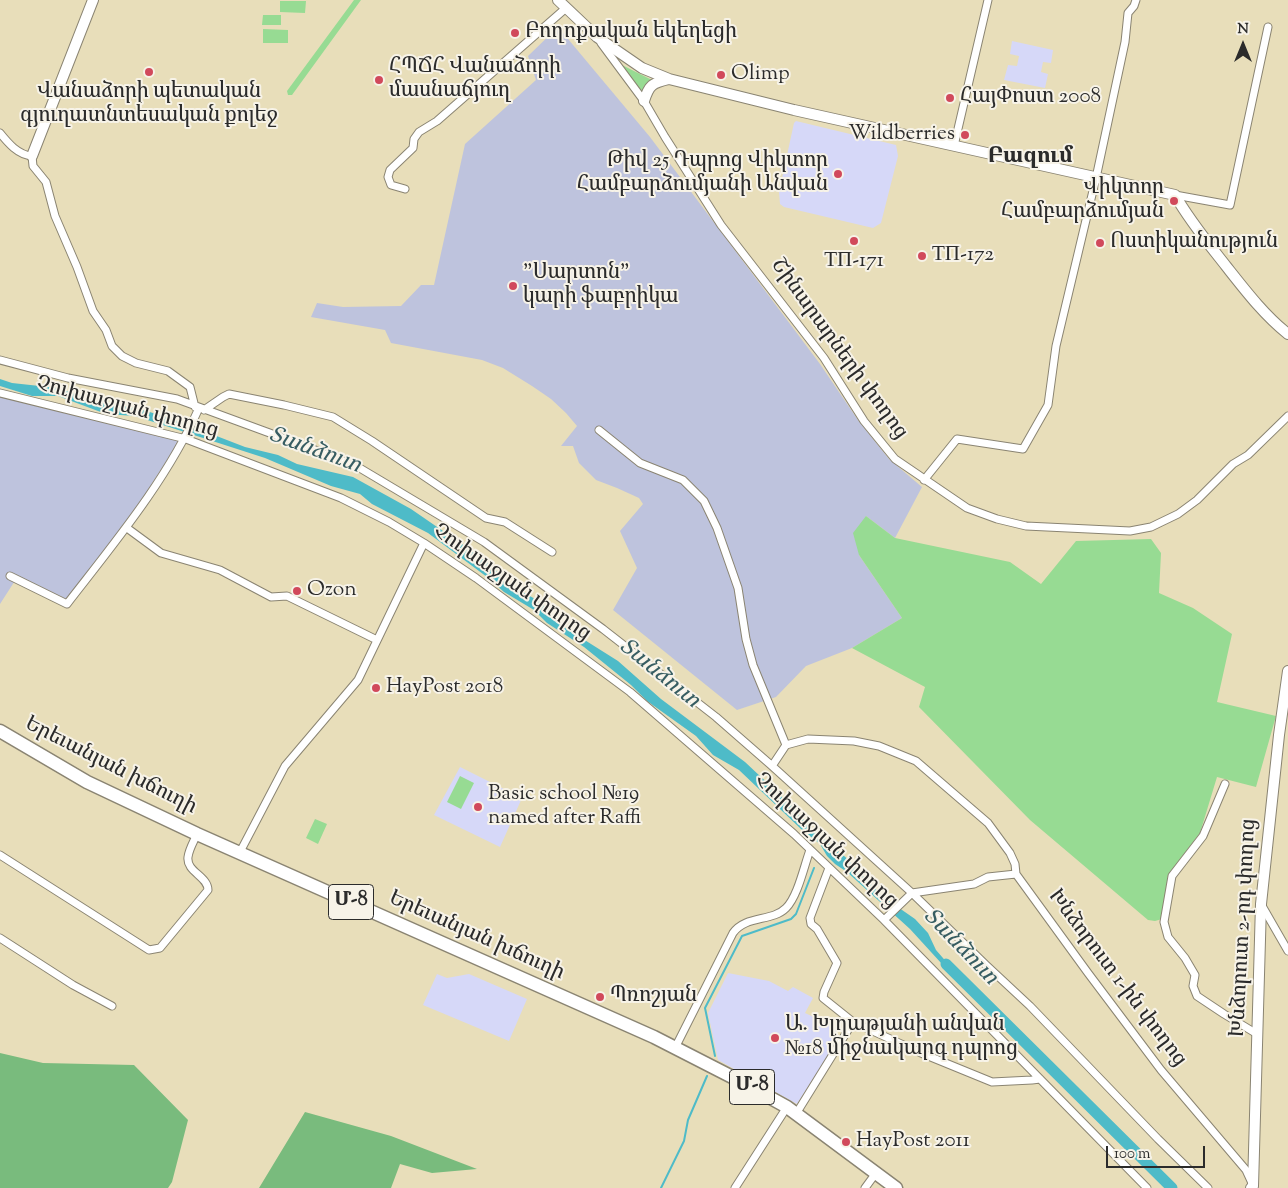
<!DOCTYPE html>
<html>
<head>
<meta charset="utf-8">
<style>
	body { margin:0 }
	#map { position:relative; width:1288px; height:1188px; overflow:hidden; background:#e8deba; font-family:"Sorts Mill Goudy",serif }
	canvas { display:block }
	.north { position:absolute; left:1218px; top:20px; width:50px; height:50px; -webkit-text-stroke:4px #f7f3e8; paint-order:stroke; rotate:0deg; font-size:14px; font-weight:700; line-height:20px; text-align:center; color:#2b2b2b }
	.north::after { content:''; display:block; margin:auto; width:18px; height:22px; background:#2b2b2b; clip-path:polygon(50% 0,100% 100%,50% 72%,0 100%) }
	.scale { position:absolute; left:1106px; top:1146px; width:99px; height:22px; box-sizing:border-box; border:2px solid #2b2b2b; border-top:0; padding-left:6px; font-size:15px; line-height:18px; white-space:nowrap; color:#2b2b2b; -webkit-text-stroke:4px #f7f3e8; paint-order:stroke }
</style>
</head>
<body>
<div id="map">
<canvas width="1288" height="1188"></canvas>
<div class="north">N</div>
<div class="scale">100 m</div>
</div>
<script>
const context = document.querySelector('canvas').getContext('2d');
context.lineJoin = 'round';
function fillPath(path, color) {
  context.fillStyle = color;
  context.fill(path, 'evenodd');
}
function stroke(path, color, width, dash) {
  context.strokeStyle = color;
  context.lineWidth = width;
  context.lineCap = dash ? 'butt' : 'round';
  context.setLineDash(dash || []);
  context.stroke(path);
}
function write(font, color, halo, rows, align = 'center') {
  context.font = font + ' "Sorts Mill Goudy","Noto Serif Armenian",serif';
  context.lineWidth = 4;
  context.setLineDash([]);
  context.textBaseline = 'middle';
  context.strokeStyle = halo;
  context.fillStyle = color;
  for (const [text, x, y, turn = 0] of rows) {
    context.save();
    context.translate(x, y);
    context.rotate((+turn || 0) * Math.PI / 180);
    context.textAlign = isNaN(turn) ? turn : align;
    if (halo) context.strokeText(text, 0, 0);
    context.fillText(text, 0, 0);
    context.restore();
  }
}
const built = new Path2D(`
	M1012 41 1053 50 1051 63 1043 62 1041 72 1048 74 1045 88 1004 80 1008 65 1017 66 1019 56 1010 54Z
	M796 121 896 145 898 156 881 223 873 228 784 207 780 204 779 192 794 123Z
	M460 767 522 798 500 847 434 815Z
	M728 973 769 981 788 991 793 987 813 998 805 1013 838 1028 833 1037 838 1040 797 1104 718 1060 708 1013Z
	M437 974 447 978 469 974 527 999 509 1041 423 1005Z`);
const industrial = new Path2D(`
	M558 27 650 137 820 364 858 420 889 459 922 487 895 538 866 516 859 555 902 618 852 648 806 666 776 697 737 710 613 610 637 568 620 531 643 504 639 498 617 488 596 480 579 463 573 446H561L577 426 566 413 551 399 532 386 503 368 482 360 391 343 385 330 311 317 317 303 343 307 401 306 421 285H434L465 144 536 80 528 56Z
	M0 396 180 440 124 527 66 599 18 576 0 604Z`);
const green = new Path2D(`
	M354 0H361L292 95H288L287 91Z
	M280 1H306L305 13 280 12Z
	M263 15H281V25H262Z
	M263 29 288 30V43H263Z
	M622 65 654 81 643 95Z
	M866 516 895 538 1010 562 1041 584 1076 541 1151 539 1161 553 1159 593 1193 608 1232 634 1217 702 1276 716 1256 787 1217 777 1200 833 1168 875 1162 919 1155 921 1148 920 1030 820 919 707 925 687 852 648 902 618 859 555 853 533Z
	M460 776 474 783 461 809 447 802Z
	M315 819 327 824 318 844 306 838Z`);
const forest = new Path2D(`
	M0 1053 43 1063 134 1065 188 1120 172 1182 168 1188H0Z
	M305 1112 391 1136 477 1169 432 1173 400 1164 391 1188H259Z`);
const water = new Path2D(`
	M0 379 12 383 58 388 92 400 136 408 170 418 245 447 278 455 297 464 353 477 411 509 488 562 509 584 542 603 564 627 618 661 661 699 745 762 792 806 811 828 850 861 882 896 915 919 928 933 936 950 956 973 955 975H952L910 929 847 872 835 864 827 856 820 844 801 829 739 770 713 755 696 736 647 701 631 685 584 647 547 623 534 610 504 592 487 577 428 533 372 504 360 494 331 486 265 458 135 416 106 414 58 396H32L0 386Z`);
const stream = new Path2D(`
	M715 1056 705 1008 742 936 791 919 796 914 814 868
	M661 1188 684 1141 688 1120 707 1076`);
const river = new Path2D(`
	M946 964 1172 1188`);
const street = new Path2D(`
	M601 43 644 101 665 137 721 225 824 358 864 421 895 459 967 508 997 519 1026 526 1130 531 1151 527 1178 514 1197 500 1233 464 1248 455 1288 416
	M0 133C8 143 18 155 32 156L33 166 46 182 55 216 77 267 93 311 106 330 112 346 122 356 136 363 168 371 190 387 195 407
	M954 146 988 0
	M405 189 391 185 388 177 390 170 413 148 414 139 419 132 437 121 566 8
	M1175 195 1230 205 1268 27
	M0 360 68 378 177 399 305 446 358 467 484 542 603 629 716 717 771 765 912 893 986 965 1030 1006 1158 1139 1208 1188
	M0 393 186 439 341 498 389 522 424 543 476 578 630 692 794 834 884 920 1147 1188
	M204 410 223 397 229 394 284 405 333 417 372 441 486 518 505 522 552 552
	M599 430 640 463 683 480 704 501 717 528 738 588 746 639 753 665 786 745
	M924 480 957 439 1023 449 1048 405 1056 346 1096 178 1125 42 1128 13 1134 6 1136 0
	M127 528 161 553 220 570 271 597 287 596 377 640
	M10 576 67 604C115 542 167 480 199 408
	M772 766 786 745 808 739 854 741 879 746 916 761 988 823 1010 853 1015 864 1016 874
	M1225 784 1203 836 1172 876 1164 922 1168 937 1185 958 1195 975 1193 986 1197 996 1224 1014 1257 1034
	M240 852 285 766 358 680 424 543
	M0 855 149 950 160 948 208 890C208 876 186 872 188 857 189 849 194 841 197 834
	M1261 904 1288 951
	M884 920 912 893 974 884 988 877 1016 874 1088 973 1161 1070 1246 1170 1252 1183
	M0 938 73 985 112 1006
	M853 1022 921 1053 992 1082 1032 1080 1040 1079
	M675 1048 733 933C746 915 772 922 786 908 798 896 804 866 810 850
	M796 1114 853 1022 823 998 824 992 837 963 817 929 811 924 810 918 829 868
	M735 1188 787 1107
	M865 1188 876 1173`);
const secondary = new Path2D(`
	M558 0 597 37 642 68 669 79 794 110 1175 195C1189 220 1208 243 1226 266 1245 290 1264 315 1288 334
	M644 101C649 85 652 83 669 79
	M32 156 93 0
	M1251 1188 1253 1186 1261 904 1279 735 1288 671`);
const highway = new Path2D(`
	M0 731 87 782 197 834 654 1037 740 1081 787 1107 896 1188`);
const markers = [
	[515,33,5,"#d1495b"],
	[149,72,5,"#d1495b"],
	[721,75,5,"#d1495b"],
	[379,80,5,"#d1495b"],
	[950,98,5,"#d1495b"],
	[965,135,5,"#d1495b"],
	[838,174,5,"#d1495b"],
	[1174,201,5,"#d1495b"],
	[854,241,5,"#d1495b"],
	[1100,243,5,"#d1495b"],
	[922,256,5,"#d1495b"],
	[513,286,5,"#d1495b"],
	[297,591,5,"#d1495b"],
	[376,688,5,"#d1495b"],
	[478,807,5,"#d1495b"],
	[600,997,5,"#d1495b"],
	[775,1038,5,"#d1495b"],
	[846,1142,5,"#d1495b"]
];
const shields = [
	[351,902,45],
	[752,1087,45]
];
const shieldNames = [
	["Մ-8",351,902],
	["Մ-8",752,1087]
];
const poiNames = [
	["Բողոքական եկեղեցի",525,33],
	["ՀՊՃՀ Վանաձորի",389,68],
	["մասնաճյուղ",389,92],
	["Olimp",731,75],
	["Վանաձորի պետական",149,93,"center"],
	["գյուղատնտեսական քոլեջ",149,117,"center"],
	["ՀայՓոստ 2008",960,98],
	["Wildberries",955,135,"right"],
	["Թիվ 25 Դպրոց Վիկտոր",828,162,"right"],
	["Համբարձումյանի Անվան",828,186,"right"],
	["Վիկտոր",1164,189,"right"],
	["Համբարձումյան",1164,213,"right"],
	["Ոստիկանություն",1110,243],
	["ТП-172",932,256],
	["ТП-171",854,262,"center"],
	["\"Սարտոն\"",523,274],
	["կարի ֆաբրիկա",523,298],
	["Ozon",307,591],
	["HayPost 2018",386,688],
	["Basic school №19",488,795],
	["named after Raffi",488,819],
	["Պռոշյան",610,997],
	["Ա. Խլղաթյանի անվան",785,1026],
	["№18 միջնակարգ դպրոց",785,1050],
	["HayPost 2011",856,1142]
];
const streetNames = [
	["Շինարարների փողոց",838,350,54],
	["Չուխաջյան փողոց",127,409,15],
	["Չուխաջյան փողոց",511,584,35],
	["Երեւանյան խճուղի",110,767,27],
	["Չուխաջյան փողոց",825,842,43],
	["Խնձորուտ 2-րդ փողոց",1245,928,-87],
	["Երեւանյան խճուղի",476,937,24],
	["Խնձորուտ 1-ին փողոց",1116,979,53]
];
const neighbourhoodNames = [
	["Բազում",1030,158]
];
const waterNames = [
	["Տանձուտ",314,452,20],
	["Տանձուտ",658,675,39],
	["Տանձուտ",959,948,46]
];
fillPath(built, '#d6d8f8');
fillPath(industrial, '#bec3dd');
fillPath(green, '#97db93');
fillPath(forest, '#79bb7d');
fillPath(water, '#4ebbc8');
stroke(stream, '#4ebbc8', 2);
stroke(river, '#4ebbc8', 11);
stroke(street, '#8a8472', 9);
stroke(secondary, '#8a8472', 12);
stroke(highway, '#8a8472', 15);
stroke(street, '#fff', 7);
stroke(secondary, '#fff', 10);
stroke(highway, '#fff', 12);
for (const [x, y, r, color] of markers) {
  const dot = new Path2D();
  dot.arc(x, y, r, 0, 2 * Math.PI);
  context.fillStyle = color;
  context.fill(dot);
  stroke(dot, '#f7f3e8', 2);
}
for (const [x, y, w] of shields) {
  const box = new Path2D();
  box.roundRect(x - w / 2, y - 17.5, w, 35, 4);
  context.fillStyle = '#f7f3e8';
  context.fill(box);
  stroke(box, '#2b2b2b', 1);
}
write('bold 20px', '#2b2b2b', null, shieldNames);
write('21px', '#2b2b2b', '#f7f3e8', poiNames, 'left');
write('21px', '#2b2b2b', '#f7f3e8', streetNames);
write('bold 22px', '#2b2b2b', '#f7f3e8', neighbourhoodNames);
write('italic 22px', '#375d62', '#f7f3e8', waterNames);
</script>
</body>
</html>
